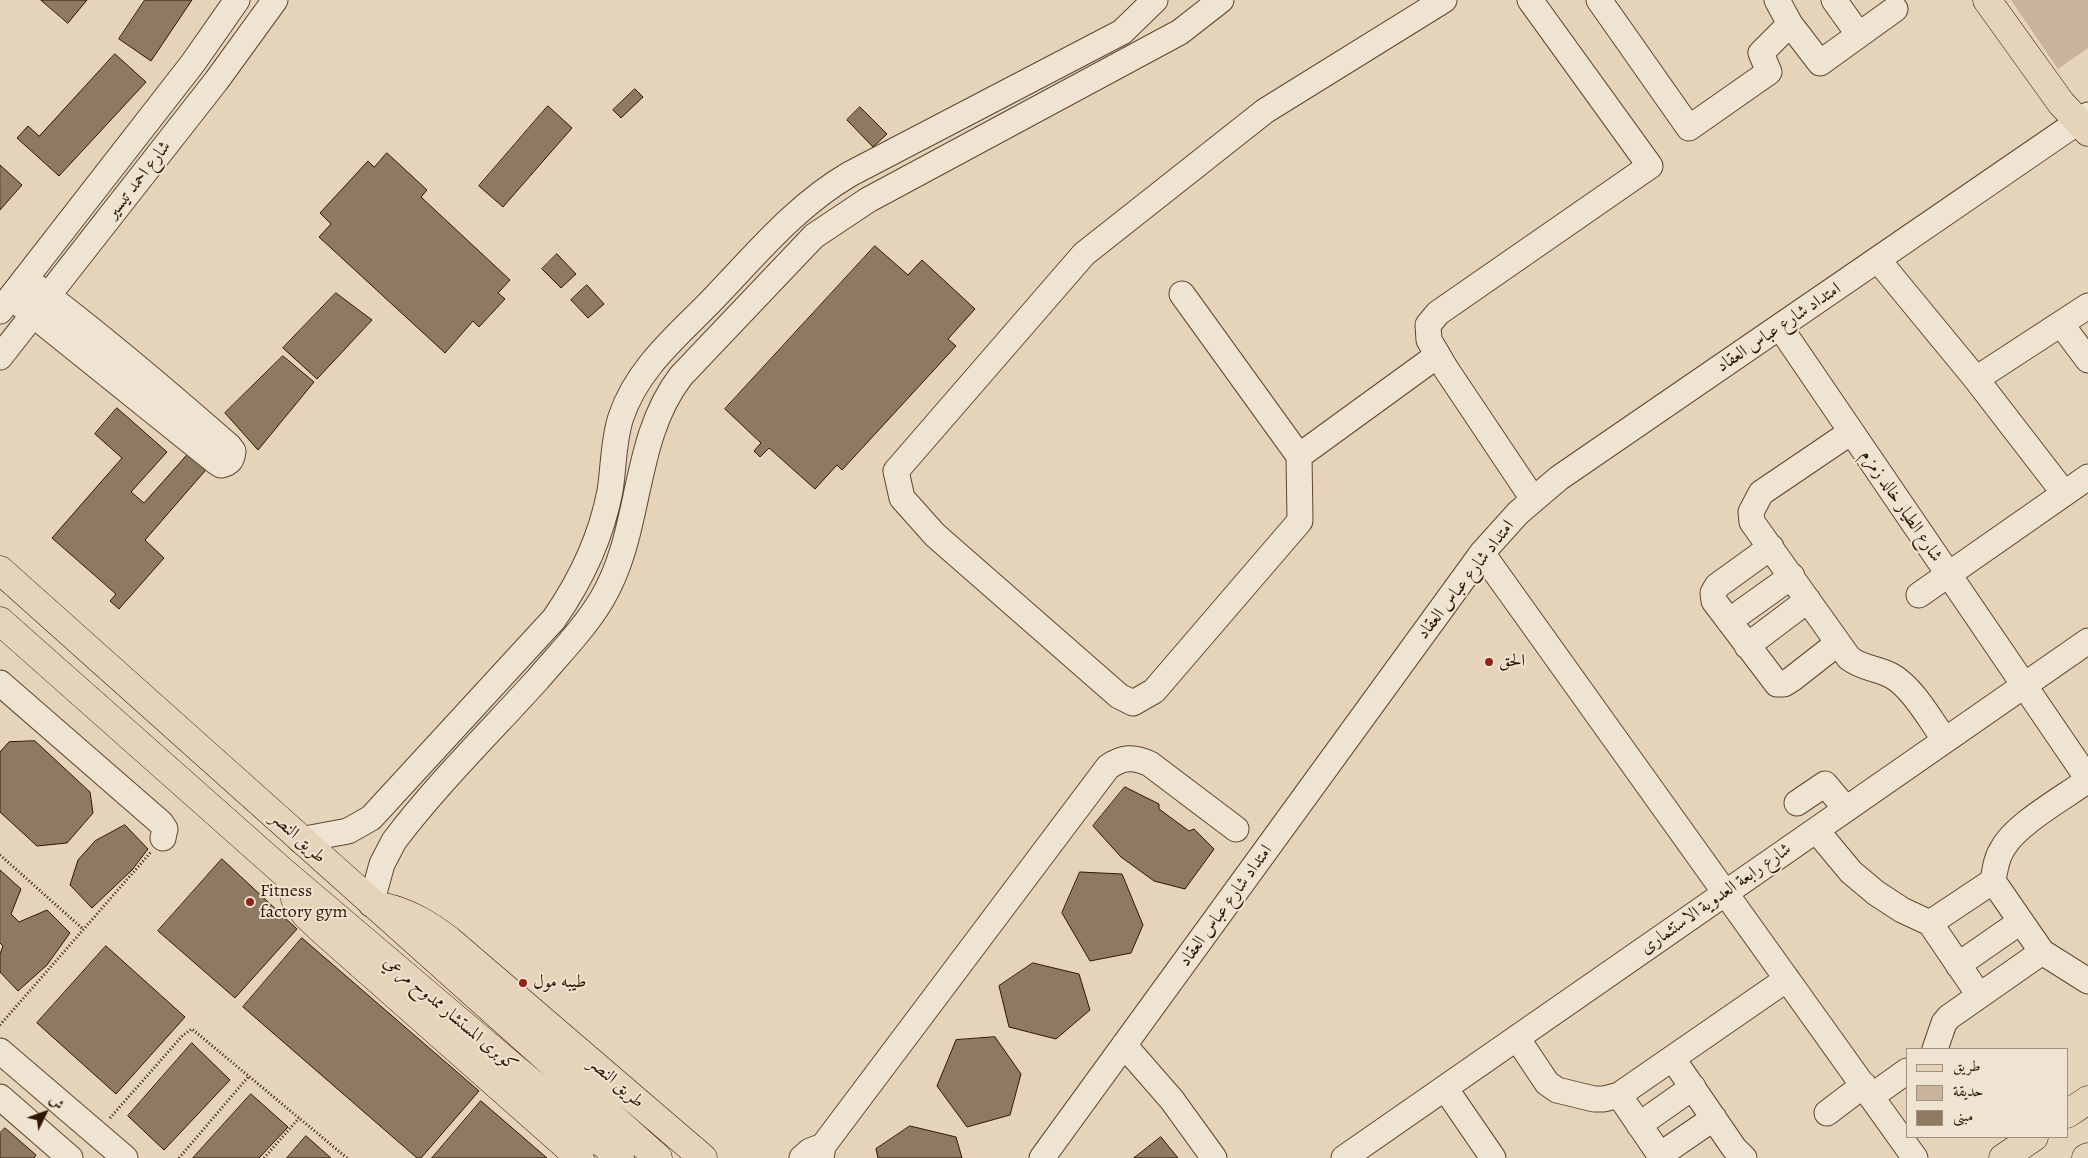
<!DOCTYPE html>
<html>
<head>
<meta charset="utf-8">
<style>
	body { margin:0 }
	#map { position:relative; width:2088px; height:1158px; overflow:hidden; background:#e6d4ba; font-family:Alegreya,Amiri,serif }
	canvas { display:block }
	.legend { position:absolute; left:1906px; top:1048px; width:162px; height:90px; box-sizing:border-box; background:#efe3d2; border:1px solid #a2917e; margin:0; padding:6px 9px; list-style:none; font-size:15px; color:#2f1700 }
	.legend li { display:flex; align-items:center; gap:10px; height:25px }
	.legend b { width:25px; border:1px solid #a2917e }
	.north { position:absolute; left:20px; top:1088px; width:50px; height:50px; -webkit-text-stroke:4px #efe3d2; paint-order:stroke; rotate:48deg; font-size:14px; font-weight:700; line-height:20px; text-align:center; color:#2f1700 }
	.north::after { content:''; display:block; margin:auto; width:18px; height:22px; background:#2f1700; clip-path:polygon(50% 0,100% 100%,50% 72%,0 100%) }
</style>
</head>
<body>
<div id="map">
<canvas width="2088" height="1158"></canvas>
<ul class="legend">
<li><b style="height:6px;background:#e6d4ba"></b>طريق</li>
<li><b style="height:14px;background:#c7b49a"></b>حديقة</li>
<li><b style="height:14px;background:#8e7961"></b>مبنى</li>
</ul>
<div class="north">ش</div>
</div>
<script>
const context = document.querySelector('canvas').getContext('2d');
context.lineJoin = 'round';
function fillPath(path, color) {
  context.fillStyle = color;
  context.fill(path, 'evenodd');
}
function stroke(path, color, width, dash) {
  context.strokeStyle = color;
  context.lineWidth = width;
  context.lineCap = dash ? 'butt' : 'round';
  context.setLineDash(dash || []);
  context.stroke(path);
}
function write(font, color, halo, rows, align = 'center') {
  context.font = font + ' Alegreya,Amiri,serif';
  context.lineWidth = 4;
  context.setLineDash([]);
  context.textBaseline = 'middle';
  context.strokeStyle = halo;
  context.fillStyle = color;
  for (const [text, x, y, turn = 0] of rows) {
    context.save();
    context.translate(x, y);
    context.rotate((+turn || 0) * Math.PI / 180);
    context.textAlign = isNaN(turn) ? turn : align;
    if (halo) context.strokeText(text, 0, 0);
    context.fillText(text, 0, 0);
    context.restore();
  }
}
const green = new Path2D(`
	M2011 0H2088V48L2058 69Z`);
const building = new Path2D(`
	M41 0H87L68 23Z
	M145 0H192L151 61 119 39Z
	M115 54 146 82 59 176 17 138 28 126 39 136Z
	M635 89 643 97 621 118 613 110Z
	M548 106 572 128 503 207 479 186Z
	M860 107 887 134 873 147 847 120Z
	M387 153 427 190 421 197 510 280 498 293 505 299 479 327 473 321 445 353 319 237 331 224 320 213 368 161 374 167Z
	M0 165 22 185 0 210Z
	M875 246 908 275 922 260 975 309 948 339 956 346 842 470 837 465 815 489 769 448 760 457 754 451 761 443 725 409Z
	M557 254 576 274 561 288 542 269Z
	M587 285 604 304 588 318 571 300Z
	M336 293 372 320 317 379 283 348Z
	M283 356 314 382 258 450 225 413Z
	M117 408 167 452 131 492 144 503 193 448 211 464 145 540 164 558 119 609 110 601 116 594 52 538 122 458 95 434Z
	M35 741 90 792 93 813 67 843 37 846 0 812V752L9 742Z
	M1125 787 1159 804V809L1189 831 1194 829 1214 849 1185 889 1154 881 1121 857 1093 826Z
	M125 825 148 849 132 870 92 908 70 885 78 860 95 841Z
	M222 859 297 929 235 998 158 931Z
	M0 870 21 889 11 914 19 922 47 910 70 933 47 965 18 991 0 972V954L3 946 0 943Z
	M1080 872 1122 874 1143 925 1131 953 1090 961 1062 913Z
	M302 938 479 1091 421 1158H417L243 1007Z
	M106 946 185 1017 116 1094 37 1023Z
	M1033 963 1079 974 1090 1010 1056 1039 1009 1027 999 986Z
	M995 1037 1021 1074 1010 1115 967 1127 937 1086 956 1040Z
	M192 1043 230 1080 164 1150 128 1116Z
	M251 1094 288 1127 259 1158H193Z
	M481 1101 547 1158H432Z
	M910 1126 956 1137 962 1158H878L876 1149Z
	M5 1128 36 1155 34 1158H0V1133Z
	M306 1136 331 1158H287Z
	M1161 1137 1178 1158H1134Z`);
const path = new Path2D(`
	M0 855 83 929
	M0 1025 151 852
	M110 1118 183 1035 192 1029 347 1158
	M179 1158 249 1076
	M264 1158 299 1118`);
const minor = new Path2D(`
	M1530 0 1650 166 1438 313 1428 325 1429 340 1446 369 1533 499
	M1599 0 1689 128 1769 72 1761 53 1790 24 1820 63 1895 9
	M1777 0 1790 24
	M1834 0 1859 35
	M1878 260 1976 379 2064 493
	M1182 294 1299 456 1300 521 1154 691 1133 703 1119 696 935 535 902 498 896 471 1084 254 1265 111 1444 0
	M11 297 215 461 221 465C230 463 232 460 233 451L229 446C163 388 96 331 26 279
	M0 311 193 63 237 0
	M2061 324 2088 360
	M1780 327 2088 779
	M0 357 217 80 275 0
	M1976 379 2088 306
	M1851 432 1761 493 1751 512 1752 522 1849 658C1863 669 1878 668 1892 676 1913 688 1931 721 1945 740
	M1299 456 1438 355
	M1771 547 1717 586 1713 593 1714 601 1777 684H1784L1792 679 1838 643
	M1482 553 1915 1158
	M1919 595 2088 477
	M1729 621 1792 576
	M1747 646 1808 600
	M0 683 161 823 165 829 163 838
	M2088 780C2065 797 2016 824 2003 848 1996 858 1995 870 1993 881L2042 952 2088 981
	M1797 803 1825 784 1846 809
	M1816 830 1851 872 1876 893 1902 910 1930 923 1979 995
	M300 840 348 831 371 818 554 619C581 580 601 538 610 491 614 466 613 441 621 417 638 366 681 333 716 296 758 252 797 205 850 174L1122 32 1155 0
	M371 904 382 864 394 841C436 785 491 731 538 679 560 653 584 629 602 599 643 530 631 441 681 376L814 236 868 200 1180 32 1221 0
	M1930 923 1993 881
	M1958 965 2020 922
	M1517 1038 1547 1083 1557 1090 1594 1099H1604L1619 1095 1787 979
	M1124 1045 1172 1100 1214 1158
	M1935 1049 1944 1023 1949 1017 2042 952
	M0 1051 125 1158
	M1673 1059 1734 1148 1744 1158
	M1445 1088 1493 1158
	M1619 1095 1662 1158
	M1872 1096 1907 1071
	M0 1097 70 1158
	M1827 1113 1864 1085
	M1639 1125 1693 1087
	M1660 1155 1714 1118
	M802 1158 810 1151 823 1146
	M821 1158 823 1146 1108 767C1122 757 1134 756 1150 764L1236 829
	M1042 1158 1482 553 1518 513 1559 478 2088 115
	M1344 1158 2088 641`);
const major = new Path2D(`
	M1987 0 2061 103 2088 132
	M2067 1114 2088 1100
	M2003 1158 2034 1137
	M2086 1158 2088 1157`);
const highway = new Path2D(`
	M0 570 658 1158
	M0 621 281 870 620 1158
	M295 899 306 915 324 932 580 1158
	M385 907C410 913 429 925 449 940L703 1158`);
const markers = [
	[1489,662,5,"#8f2418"],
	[250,902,5,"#8f2418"],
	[523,983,5,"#8f2418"]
];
const streetNames = [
	["شارع احمد تيسير",139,180,-52],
	["امتداد شارع عباس العقاد",1779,328,-34],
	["شارع الطيار خالد زمزم",1901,506,56],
	["امتداد شارع عباس العقاد",1466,580,-52],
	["طريق النصر",298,838,42],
	["شارع رابعة العدوية الاستثمارى",1716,899,-35],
	["امتداد شارع عباس العقاد",1226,906,-54],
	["كوبرى المستشار ممدوح مرعي",450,1014,40],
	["طريق النصر",616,1083,41]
];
const poiNames = [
	["الحق",1499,662],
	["Fitness",260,892],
	["factory gym",260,913],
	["طيبه مول",533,983]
];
fillPath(green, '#c7b49a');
fillPath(building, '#8e7961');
stroke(building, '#2f1700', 1);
stroke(minor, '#5d462e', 27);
stroke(major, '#2f1700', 29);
stroke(highway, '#2f1700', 29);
stroke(path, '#2f1700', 3, [1, 2.5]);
stroke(minor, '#efe3d2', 25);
stroke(major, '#e6d4ba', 28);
stroke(highway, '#e6d4ba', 28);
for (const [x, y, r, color] of markers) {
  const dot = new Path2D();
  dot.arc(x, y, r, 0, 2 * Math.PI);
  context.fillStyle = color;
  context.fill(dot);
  stroke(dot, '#efe3d2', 2);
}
write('18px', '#2f1700', '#efe3d2', streetNames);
write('18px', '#2f1700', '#efe3d2', poiNames, 'left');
</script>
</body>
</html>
